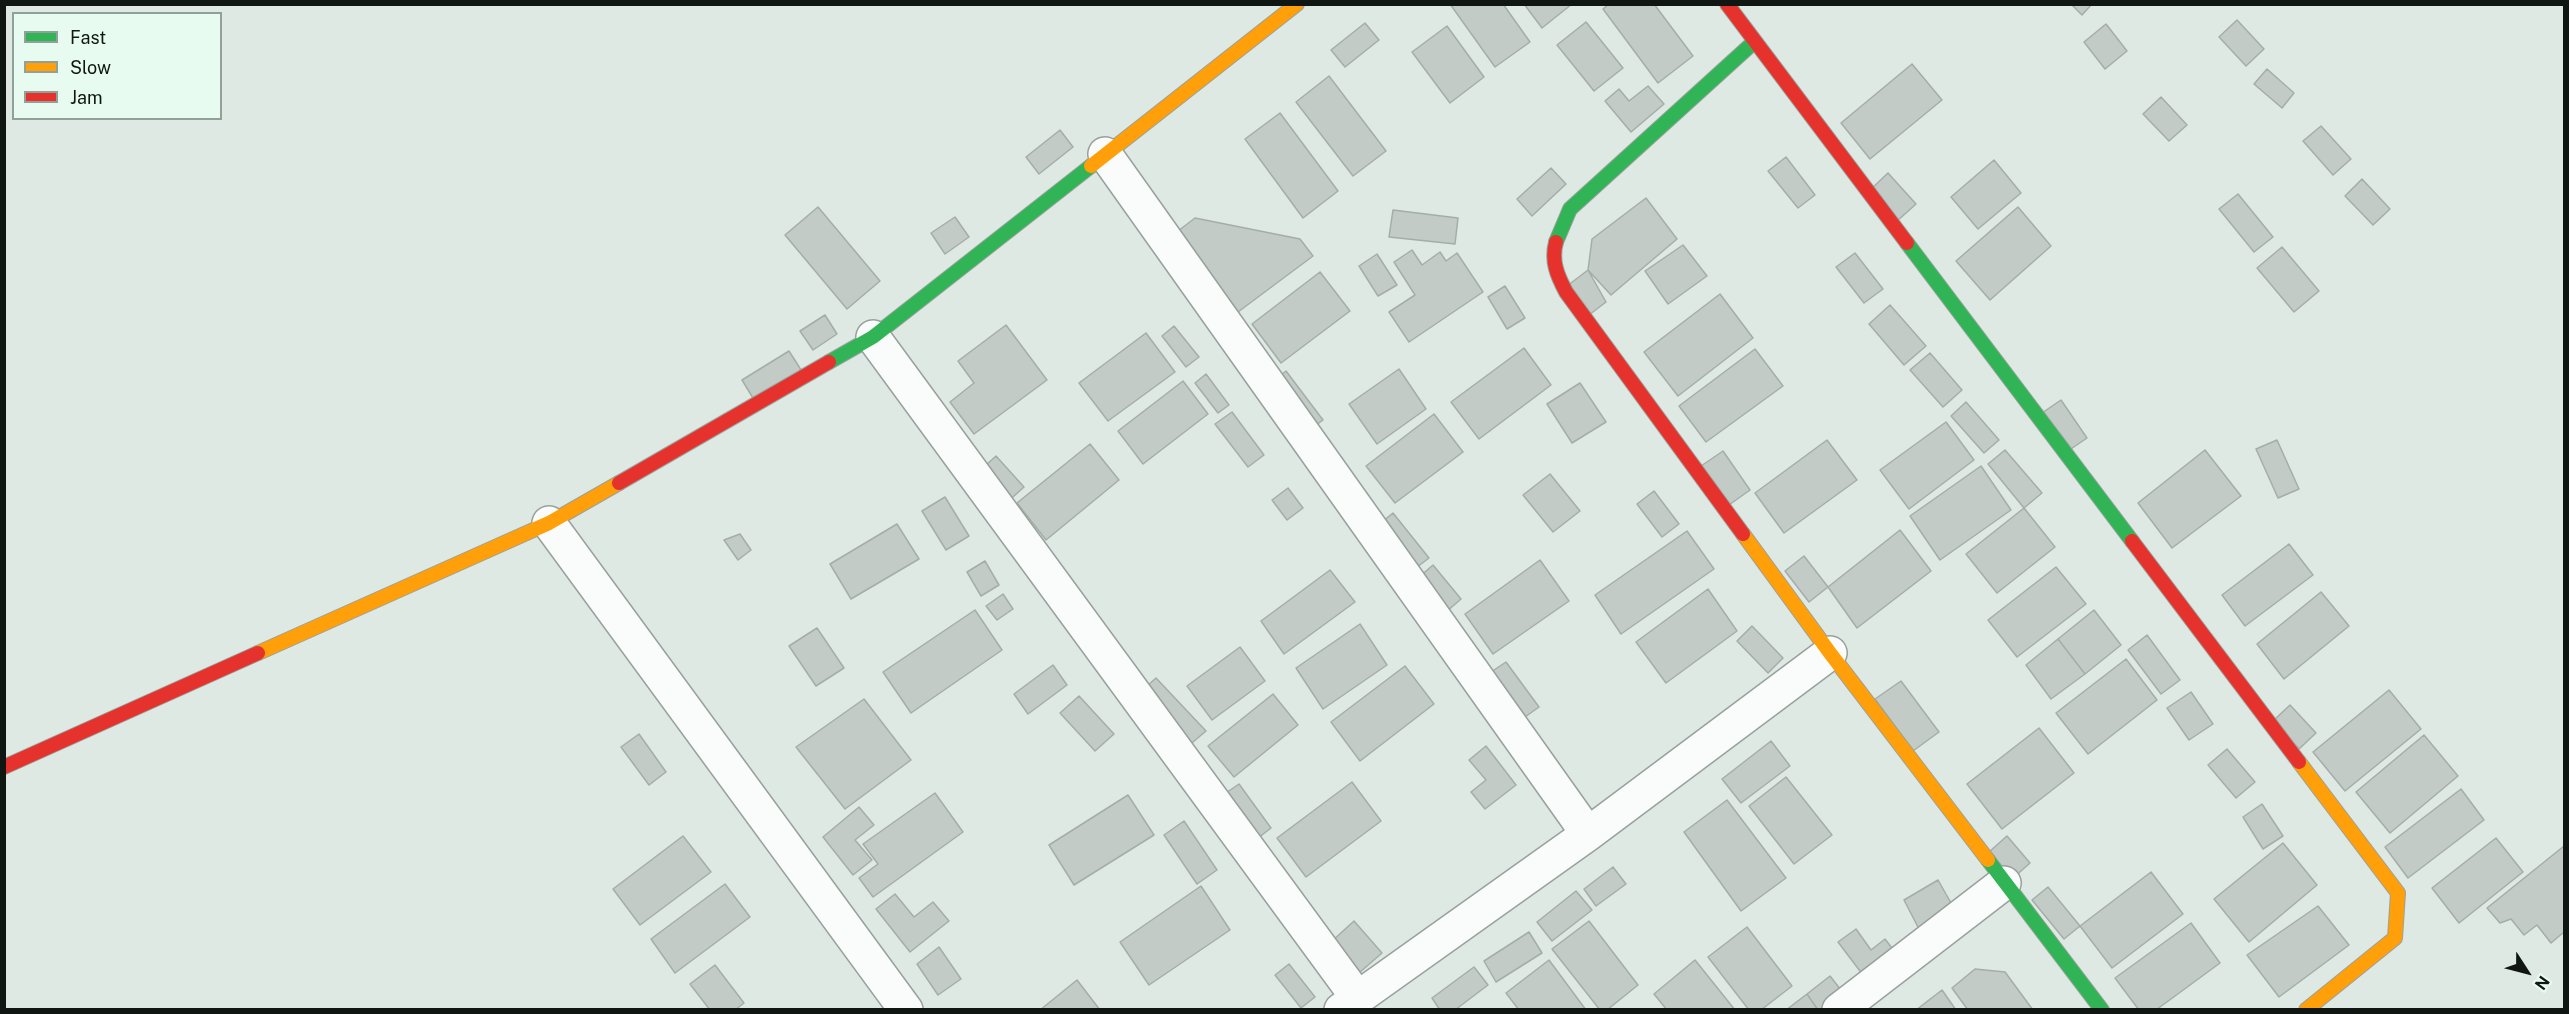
<!DOCTYPE html>
<html>
<head>
<meta charset="utf-8">
<style>
	body { margin:0 }
	#map { position:relative; width:2569px; height:1014px; overflow:hidden; background:#dee9e3; font-family:"Public Sans",sans-serif }
	canvas { display:block }
	.frame { position:absolute; inset:0; border:6px solid #101713; pointer-events:none }
	.legend { position:absolute; left:12px; top:12px; width:210px; height:108px; box-sizing:border-box; background:#e7fbf0; border:2px solid #91a098; margin:0; padding:8px 10px; list-style:none; font-size:18px; color:#101713 }
	.legend li { display:flex; align-items:center; gap:12px; height:30px }
	.legend b { width:30px; border:2px solid #91a098 }
	.north { position:absolute; left:2497px; top:942px; width:60px; height:60px; -webkit-text-stroke:4px #e7fbf0; paint-order:stroke; rotate:126deg; font-size:16px; font-weight:700; line-height:24px; text-align:center; color:#101713 }
	.north::after { content:''; display:block; margin:auto; width:21px; height:27px; background:#101713; clip-path:polygon(50% 0,100% 100%,50% 72%,0 100%) }
</style>
</head>
<body>
<div id="map">
<canvas width="2569" height="1014"></canvas>
<div class="frame"></div>
<ul class="legend">
<li><b style="height:8px;background:#30b455"></b>Fast</li>
<li><b style="height:8px;background:#ff9f0a"></b>Slow</li>
<li><b style="height:8px;background:#e5322d"></b>Jam</li>
</ul>
<div class="north">N</div>
</div>
<script>
const context = document.querySelector('canvas').getContext('2d');
context.lineJoin = 'round';
function fillPath(path, color) {
  context.fillStyle = color;
  context.fill(path, 'evenodd');
}
function stroke(path, color, width, dash) {
  context.strokeStyle = color;
  context.lineWidth = width;
  context.lineCap = dash ? 'butt' : 'round';
  context.setLineDash(dash || []);
  context.stroke(path);
}
const building = new Path2D(`
	M1450 4H1503L1530 42 1495 67Z
	M1524 4H1572L1542 28Z
	M1609 4H1654L1693 56 1658 83 1603 9Z
	M2071 4H2092L2082 15Z
	M2237 20 2264 49 2246 66 2219 37Z
	M1586 22 1623 68 1594 91 1557 45Z
	M1365 23 1379 40 1345 67 1331 50Z
	M2106 24 2127 51 2105 69 2084 42Z
	M1447 26 1484 77 1450 103 1412 52Z
	M1912 64 1942 100 1870 159 1841 123Z
	M2267 69 2294 93 2282 108 2254 84Z
	M1329 76 1386 151 1353 176 1296 102Z
	M1648 86 1664 104 1631 132 1605 101 1619 89 1629 101Z
	M2161 97 2187 125 2169 141 2143 114Z
	M1280 113 1338 191 1303 218 1245 139Z
	M2321 126 2351 159 2333 175 2303 141Z
	M1060 130 1073 147 1039 174 1026 157Z
	M1786 157 1815 195 1798 208 1768 171Z
	M1994 160 2021 193 1978 229 1951 197Z
	M1551 168 1566 184 1532 216 1517 199Z
	M1888 173 1916 204 1896 222 1869 191Z
	M2362 179 2390 209 2373 225 2345 196Z
	M2238 194 2273 237 2254 252 2219 209Z
	M1646 198 1677 239 1611 295 1588 270 1592 239Z
	M818 207 880 281 847 309 785 235Z
	M2018 207 2051 246 1990 300 1956 261Z
	M1393 210 1458 218 1455 244 1389 237Z
	M955 217 969 237 945 254 931 233Z
	M1195 218 1300 239 1313 256 1238 312 1178 231Z
	M1683 245 1707 276 1668 304 1645 271Z
	M2282 247 2319 291 2294 312 2257 268Z
	M1412 250 1422 265 1440 252 1446 261 1457 253 1483 292 1409 342 1389 312 1415 295 1394 262Z
	M1855 253 1883 289 1864 303 1836 267Z
	M1377 254 1397 285 1378 296 1359 266Z
	M1588 270 1606 302 1589 315 1567 286Z
	M1320 272 1350 311 1281 363 1252 324Z
	M1505 286 1525 318 1507 329 1488 297Z
	M1720 294 1753 338 1678 396 1644 352Z
	M1890 305 1926 346 1904 365 1869 324Z
	M825 315 837 334 813 350 800 331Z
	M1006 325 1047 380 974 434 950 402 974 383 958 361Z
	M1174 326 1199 357 1186 367 1162 336Z
	M1146 333 1175 372 1108 421 1079 383Z
	M1524 348 1551 385 1479 439 1451 402Z
	M1755 349 1783 386 1706 442 1679 406Z
	M789 351 803 373 756 403 742 380Z
	M1930 353 1962 390 1943 407 1910 370Z
	M1399 369 1426 409 1377 444 1349 404Z
	M1286 371 1323 420 1308 431 1272 382Z
	M1206 374 1229 405 1218 413 1195 383Z
	M1183 381 1208 414 1143 464 1118 431Z
	M1580 383 1606 422 1572 443 1547 404Z
	M2061 400 2087 438 2065 453 2039 415Z
	M1966 402 1999 440 1984 453 1951 416Z
	M1232 412 1264 455 1248 467 1215 424Z
	M1434 414 1463 452 1395 503 1366 466Z
	M1946 422 1974 460 1909 509 1880 470Z
	M1827 440 1857 480 1784 533 1755 493Z
	M2277 440 2299 489 2278 498 2256 449Z
	M1090 444 1119 480 1046 540 1017 503Z
	M2005 450 2042 493 2024 508 1988 464Z
	M2205 450 2241 496 2172 548 2138 503Z
	M1723 451 1750 490 1729 505 1701 466Z
	M996 456 1024 487 1003 506 975 475Z
	M1981 466 2011 510 1940 560 1910 516Z
	M1550 474 1580 511 1553 532 1523 495Z
	M1288 488 1303 508 1287 520 1272 500Z
	M1654 491 1679 524 1662 537 1637 504Z
	M945 497 969 536 946 550 922 511Z
	M2024 508 2055 547 1997 593 1966 554Z
	M1393 513 1429 558 1412 571 1377 526Z
	M897 524 919 559 851 599 830 564Z
	M1900 530 1931 571 1857 628 1828 587Z
	M1687 531 1714 569 1621 634 1595 595Z
	M740 534 751 550 738 560 724 540Z
	M2289 544 2313 575 2245 626 2222 595Z
	M1804 556 1828 587 1809 602 1785 571Z
	M1540 560 1569 601 1493 654 1465 614Z
	M985 561 999 585 981 596 967 572Z
	M1433 565 1461 599 1446 612 1418 578Z
	M2056 567 2086 604 2017 657 1988 620Z
	M1330 570 1355 602 1284 654 1261 621Z
	M1708 589 1737 631 1666 683 1636 642Z
	M2321 592 2349 626 2284 679 2257 644Z
	M1003 594 1013 609 997 620 986 606Z
	M975 610 1002 650 911 713 883 672Z
	M2094 610 2121 645 2085 674 2058 639Z
	M1360 624 1387 665 1323 709 1296 668Z
	M1752 626 1783 658 1768 673 1737 641Z
	M817 628 844 668 816 686 789 646Z
	M2147 635 2180 680 2161 694 2128 650Z
	M2058 639 2085 674 2051 699 2026 665Z
	M1240 647 1265 681 1212 720 1187 686Z
	M2126 659 2157 700 2088 754 2056 713Z
	M1506 662 1539 707 1525 717 1491 672Z
	M1053 665 1067 685 1028 714 1014 694Z
	M1405 666 1434 704 1360 761 1331 722Z
	M1156 678 1206 731 1186 748 1137 695Z
	M1901 681 1939 732 1913 751 1875 699Z
	M2389 690 2421 729 2345 791 2313 752Z
	M2191 692 2213 724 2189 740 2167 708Z
	M1273 694 1298 725 1234 777 1208 746Z
	M1079 696 1114 734 1095 751 1060 713Z
	M864 699 911 760 845 809 796 747Z
	M2290 705 2316 733 2299 749 2273 721Z
	M2039 728 2074 773 2002 829 1967 784Z
	M639 734 666 772 649 785 621 747Z
	M2424 735 2458 776 2390 833 2356 792Z
	M1771 741 1790 766 1741 803 1722 779Z
	M1486 746 1516 785 1485 809 1471 792 1486 780 1469 760Z
	M2227 749 2255 782 2236 798 2208 765Z
	M1786 777 1832 835 1794 864 1749 806Z
	M1352 782 1381 821 1306 877 1277 838Z
	M1239 784 1271 828 1253 842 1220 797Z
	M2461 789 2484 820 2408 878 2385 847Z
	M935 793 963 832 873 897 859 878 878 864 863 844Z
	M1128 795 1154 835 1074 885 1049 845Z
	M1727 800 1786 878 1741 911 1684 832Z
	M2262 804 2283 836 2263 849 2243 817Z
	M859 807 874 825 855 840 872 860 853 875 823 837Z
	M1184 821 1217 870 1197 884 1164 835Z
	M683 836 711 872 640 925 613 889Z
	M2007 836 2030 863 2012 879 1989 852Z
	M2496 838 2523 872 2459 923 2432 888Z
	M2283 843 2317 885 2249 942 2214 899Z
	M2564 846V932L2551 943 2537 925 2524 935 2511 919 2500 923 2487 908Z
	M1613 867 1626 884 1596 906 1584 889Z
	M2151 872 2183 914 2112 968 2080 926Z
	M1938 880 1955 910 1920 931 1904 900Z
	M725 884 750 917 675 973 651 939Z
	M1201 886 1230 930 1149 985 1120 942Z
	M2048 887 2080 926 2064 939 2032 900Z
	M1576 891 1592 910 1552 941 1537 922Z
	M895 894 914 917 933 902 949 921 910 952 876 909Z
	M2318 906 2349 945 2279 997 2247 955Z
	M1354 921 1382 953 1359 973 1331 942Z
	M1589 921 1638 985 1607 1010H1600L1552 949Z
	M2191 923 2220 963 2156 1010H2139L2115 978Z
	M1747 927 1792 986 1761 1010H1749L1708 957Z
	M1856 929 1871 950 1885 939 1898 956 1866 979 1838 942Z
	M1529 932 1542 953 1496 982 1484 961Z
	M939 947 961 979 938 995 917 964Z
	M1549 960 1586 1010H1519L1506 993Z
	M1695 960 1735 1010H1667L1654 994Z
	M1289 964 1315 997 1301 1008 1275 975Z
	M715 965 744 1003 735 1010H710L690 984Z
	M1474 967 1488 985 1455 1010H1440L1432 998Z
	M1975 969 2005 972 2033 1010H1968L1952 988Z
	M1830 976 1844 994 1823 1010H1818L1807 994Z
	M1077 980 1100 1010H1040Z
	M1942 990 1956 1010H1916Z
	M1807 994 1818 1010H1786Z`);
const street = new Path2D(`
	M1105 154 1588 834
	M873 337 1357 997
	M549 523 906 1010
	M1341 1010 1588 834 1830 653
	M1839 1010 2004 883`);
const fast = new Path2D(`
	M1556 242 1570 209 1754 42
	M1907 243 2132 541
	M829 362 873 337 1091 166
	M1988 860 2102 1010`);
const slow = new Path2D(`
	M1091 166 1297 4
	M1743 534 1830 653 1988 860
	M258 653 549 523 619 483
	M2299 762 2398 893 2395 938 2306 1010`);
const jam = new Path2D(`
	M1727 4 1907 243
	M1556 242C1551 261 1557 275 1566 292L1743 534
	M619 483 829 362
	M2132 541 2299 762
	M4 767 258 653`);
fillPath(building, '#c2cbc6');
stroke(building, '#a5ada9', 1.5);
stroke(street, '#99a19d', 36);
stroke(fast, '#99a19d', 16);
stroke(slow, '#99a19d', 16);
stroke(jam, '#99a19d', 16);
stroke(street, '#fafcfb', 33);
stroke(fast, '#30b455', 14);
stroke(slow, '#ff9f0a', 14);
stroke(jam, '#e5322d', 14);
</script>
</body>
</html>
